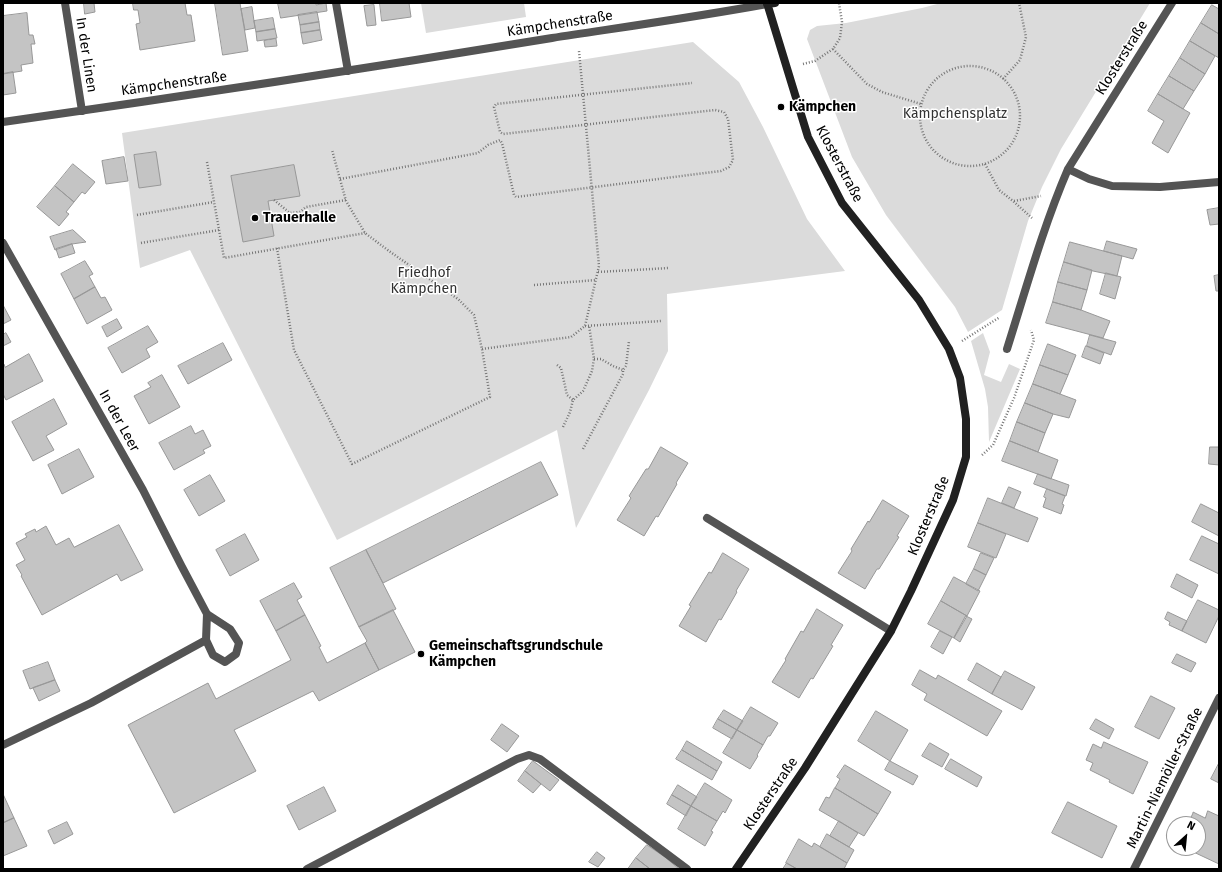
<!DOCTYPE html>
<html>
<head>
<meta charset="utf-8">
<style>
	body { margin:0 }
	#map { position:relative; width:1222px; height:872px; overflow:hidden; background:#fff; font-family:"Fira Sans",sans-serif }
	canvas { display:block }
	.frame { position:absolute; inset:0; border:4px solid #000; pointer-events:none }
	.north { position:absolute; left:1166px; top:816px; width:40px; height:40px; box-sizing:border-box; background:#fff; border:1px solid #999; border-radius:50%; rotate:27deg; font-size:11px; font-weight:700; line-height:16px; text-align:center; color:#000 }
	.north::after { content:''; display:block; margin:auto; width:14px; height:18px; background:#000; clip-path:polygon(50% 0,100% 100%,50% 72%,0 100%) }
</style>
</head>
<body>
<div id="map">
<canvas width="1222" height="872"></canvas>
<div class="frame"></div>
<div class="north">N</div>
</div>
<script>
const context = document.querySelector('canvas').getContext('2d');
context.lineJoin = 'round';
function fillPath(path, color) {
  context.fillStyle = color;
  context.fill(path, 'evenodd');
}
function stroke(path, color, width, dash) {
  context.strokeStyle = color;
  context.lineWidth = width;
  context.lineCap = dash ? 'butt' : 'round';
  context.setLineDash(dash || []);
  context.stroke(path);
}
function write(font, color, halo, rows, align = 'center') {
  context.font = font + ' "Fira Sans",sans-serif';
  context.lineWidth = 3;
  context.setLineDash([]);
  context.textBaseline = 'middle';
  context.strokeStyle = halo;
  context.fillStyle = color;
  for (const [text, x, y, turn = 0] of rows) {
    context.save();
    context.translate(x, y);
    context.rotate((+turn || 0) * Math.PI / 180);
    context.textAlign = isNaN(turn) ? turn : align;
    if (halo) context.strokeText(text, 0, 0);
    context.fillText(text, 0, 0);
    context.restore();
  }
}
const green = new Path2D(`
	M421 3H524L526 17 426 33Z
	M941 3H1150L1061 149 1042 187 1028 221 1002 310 968 332 955 307 886 215 852 157 807 39 810 30 817 26 846 23 922 8Z
	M693 42 739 82 763 127 807 219 845 271 667 294 668 351 649 390 576 528 557 430 337 540 190 250 140 268 122 133Z
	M983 333 990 352 984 375 1001 382 1009 364 1020 369 989 442 988 407 985 389 971 341Z`);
const building = new Path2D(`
	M84 3H94L95 12 85 14Z
	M133 3H185L187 15H191L195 41 140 50 136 24 140 23 138 10H134Z
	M215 3H240L248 51 223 55Z
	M278 3H316V5L326 3 327 11 281 18Z
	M380 3H409L411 17 382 21Z
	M374 5 376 25 367 26 364 6Z
	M1212 5 1219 9V34L1201 23Z
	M252 7 255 28 245 30 241 9Z
	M317 12 319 22 300 25 298 15Z
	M27 13 29 35H33L35 44H31L33 63 21 65 22 71 3 74V16Z
	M273 18 275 29 256 32 254 21Z
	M319 22 320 30 301 33 300 25Z
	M1201 23 1219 34V58L1190 41Z
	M275 29 277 38 257 41 256 32Z
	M320 30 322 40 303 44 301 33Z
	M276 39 277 46 265 47 264 41Z
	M1190 41 1215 56 1205 74 1180 58Z
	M1180 58 1205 74 1194 91 1169 76Z
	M13 72 16 93 3 95V74Z
	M1169 76 1194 91 1183 109 1158 94Z
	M1158 94 1190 113 1168 153 1152 143 1164 121 1148 111Z
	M156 152 161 185 139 188 134 155Z
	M124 157 128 181 106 184 102 161Z
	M73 164 95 182 85 194 82 192 74 202 55 186Z
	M294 165 300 196 268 201 274 236 243 242 231 176Z
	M55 186 74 202 66 212 69 214 59 226 37 207Z
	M1219 208V224L1210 225 1207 210Z
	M73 230 86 242 72 244 55 250 50 237Z
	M1107 241 1137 249 1133 259 1104 251Z
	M1070 242 1122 256 1117 276 1093 271 1064 262Z
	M72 244 75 253 59 258 56 249Z
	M85 261 93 274 89 276 95 287 74 299 61 274Z
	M1064 262 1092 270 1087 290 1058 282Z
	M1106 273 1121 277 1115 299 1100 294Z
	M1219 275V291H1216L1214 276Z
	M1058 282 1087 290 1081 310 1053 302Z
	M95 287 101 298 105 297 112 310 87 324 74 299Z
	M1053 302 1081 310 1110 321 1103 338 1046 323Z
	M3 305 11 320 3 324Z
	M117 319 122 328 107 337 102 327Z
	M148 326 158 342 146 349 150 357 122 373 108 348Z
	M6 333 11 342 3 346V335Z
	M1090 335 1116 342 1111 355 1087 346Z
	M223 343 232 360 188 384 178 366Z
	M1048 344 1076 355 1068 375 1040 365Z
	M1086 346 1104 353 1100 364 1082 357Z
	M29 354 43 381 6 400 3 394V364H4L5 367Z
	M1040 365 1068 375 1060 394 1033 384Z
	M162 375 180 407 149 424 134 396 151 387 148 383Z
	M1033 384 1076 400 1069 418 1053 414 1025 403Z
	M54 399 67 424 46 436 54 450 33 461 12 422Z
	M1025 403 1053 414 1045 433 1017 422Z
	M1017 422 1045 433 1038 452 1010 441Z
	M191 426 195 434 203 430 211 446 203 450 205 453 174 470 159 443Z
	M1010 441 1058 460 1051 479 1002 461Z
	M661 447 688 463 676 483 677 484 658 517 656 516 644 536 617 520 631 498 629 496 646 469H648Z
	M1210 447H1219V465L1209 464Z
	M79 449 94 477 62 494 48 465Z
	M541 462 558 495 383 583 366 550Z
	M1038 474 1069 485 1066 496 1034 484Z
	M210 475 225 501 199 516 184 490Z
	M1009 487 1021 492 1014 508 1002 503Z
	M1047 489 1065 496 1062 504 1064 505 1061 514 1043 507 1046 498 1044 497Z
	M988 498 1038 518 1028 542 978 523Z
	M883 500 909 516 897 536 899 537 879 569H877L865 589 838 573 852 551 851 549 868 521 869 522Z
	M1201 504 1219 513V536L1192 522Z
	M978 523 1006 534 996 558 968 547Z
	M119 525 143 570 121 581 117 574 42 615 21 576 22 575 16 565 25 560 16 543 27 537 25 534 35 529 36 532 46 526 56 545 69 538 74 547Z
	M245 534 259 560 230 576 216 550Z
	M1202 536 1219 544V574L1190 560Z
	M366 550 396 609 359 627 330 568Z
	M723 553 749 569 736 591 737 592 721 620 719 619 706 642 679 626 691 606 689 605 709 572 711 573Z
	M981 553 994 558 986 575 974 569Z
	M974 569 986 575 978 591 966 584Z
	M1177 574 1198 585 1192 598 1171 587Z
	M954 577 980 591 967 616 941 601Z
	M294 583 302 597 297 600 305 615 276 631 260 601Z
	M1198 600 1219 610V616L1206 643 1182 631Z
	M941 601 967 616 954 638 928 624Z
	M817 609 843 625 831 645 833 646 813 679 811 678 799 698 772 682 786 660 785 659 801 631 803 632Z
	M393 610 415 652 379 670 365 643 367 641 359 627Z
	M1168 612 1187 621 1182 631 1169 625 1170 622 1165 619Z
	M305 615 321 646 319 647 327 663 365 643 379 670 319 701 313 691 234 730 256 771 174 813 128 725 208 683 216 699 291 660 276 631Z
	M966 616 972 619 960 642 954 638Z
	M940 631 952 637 943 654 931 647Z
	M1177 654 1196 663 1191 672 1172 663Z
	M48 662 55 680 30 689 23 671Z
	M977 663 1001 677 992 694 968 680Z
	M920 670 936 679 938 675 1002 711 987 736 924 700 927 694 912 685Z
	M1005 671 1035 687 1022 710 992 694Z
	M55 680 60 691 39 701 33 688Z
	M1151 696 1175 708 1159 739 1135 727Z
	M751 707 778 723 770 736H768L763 745 737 730Z
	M724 710 743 721 737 730 718 719Z
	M876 711 908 730 890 761 858 741Z
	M718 719 737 730 732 739 713 728Z
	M1096 719 1114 729 1109 739 1090 729Z
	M502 724 519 736 507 752 491 740Z
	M737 730 763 745 757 755 758 756 750 769 723 753Z
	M687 741 722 762 717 771 682 750Z
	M1104 742 1148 762 1133 794 1109 782 1110 780 1090 770 1093 763 1086 760 1093 744 1101 748Z
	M930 743 949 754 942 767 922 756Z
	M682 750 717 771 712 780 676 759Z
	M951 759 982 777 977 787 945 769Z
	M533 761 559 780 550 791 525 771Z
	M890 761 918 776 913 785 885 770Z
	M1219 763V783L1211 779Z
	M845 765 891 792 878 814 835 788 840 779 837 777Z
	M525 771 541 784 533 793 518 781Z
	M705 783 732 800 725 813 723 811 717 821 691 806Z
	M678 785 697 797 691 806 672 795Z
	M324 787 336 811 299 830 287 806Z
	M835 788 878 814 864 836 819 810 826 797 829 798Z
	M3 794 14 818 3 823Z
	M672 795 691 806 686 816 667 804Z
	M1068 802 1117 826 1102 858 1052 833Z
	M691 806 717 821 711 831 713 832 705 846 678 829Z
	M1208 811 1219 816V864L1185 848H1198V824H1188L1193 813V812L1205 818Z
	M14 818 27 846 3 856V823Z
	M839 821 858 833 849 847 830 836Z
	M67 822 73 834 54 844 48 831Z
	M827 834 854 850 847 863 820 847Z
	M799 839 812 847 814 843 847 863 844 869H797L786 863Z
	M647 845 665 857 679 869H650L636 858Z
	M597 852 605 858 598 867 589 862Z
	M636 858 650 869H628Z
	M787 863 797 869H783Z`);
const path = new Path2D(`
	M833 49 867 84 882 92 921 104
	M803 64 815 61 833 49 840 38 842 22 839 3
	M920 116a50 50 0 1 1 100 0a50 50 0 1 1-100 0Z
	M1003 79 1020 60 1026 37 1019 3
	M207 162 224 258 365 233
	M985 164 999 190 1013 201 1032 218
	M340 179 478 153 488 145 500 140 502 143 514 195 516 197 721 171 729 167 733 160 728 119 724 112 715 110 503 134 500 132 494 107 496 104 692 83
	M274 200 290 213 300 212 306 207 346 200
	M1014 201 1041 196
	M137 215 214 202
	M141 243 219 230
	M277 248 294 350 352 464 490 397 482 349 474 315 458 299 389 251 365 233 346 201 332 150
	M598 272 669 268
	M534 285 596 280
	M585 326 661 321
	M962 341 1000 317
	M482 349 571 337 585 326 599 266 579 51
	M594 359H601L613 366 623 370
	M557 365 561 368 567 395 573 400
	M563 427 570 412 573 400 583 391 592 371 594 359 589 325
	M583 449 623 374V370L626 366 629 341
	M982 455 993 445 1014 398 1034 340 1031 330`);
const lane = new Path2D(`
	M707 518 891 631
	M307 869 517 759 529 755 540 759 687 869`);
const street = new Path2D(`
	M65 3 82 111
	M336 3 348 71
	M3 122C186 96 369 68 552 38 624 27 696 17 767 4
	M1068 169 1089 179 1112 186 1160 187 1219 182
	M3 243 143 490 181 565 207 614 230 629 239 643 236 654 225 662 213 655 206 640 207 614
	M1007 349C1026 289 1043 227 1068 169L1172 3
	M3 745 91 703 206 640
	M1134 869 1219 698`);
const secondary = new Path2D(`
	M767 4 775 3
	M736 869 805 768 891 631 911 591 953 500 966 457V419L960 378 949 349 919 300 842 203 808 137 767 3`);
const markers = [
	[781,107,4,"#000"],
	[255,218,4,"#000"],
	[421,654,4,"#000"]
];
const streetNames = [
	["Kämpchenstraße",560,24,-9],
	["In der Linen",86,55,81],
	["Klosterstraße",1122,58,-58],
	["Kämpchenstraße",174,84,-8],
	["Klosterstraße",839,164,62],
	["In der Leer",119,421,61],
	["Klosterstraße",929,516,-67],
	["Martin-Niemöller-Straße",1165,778,-64],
	["Klosterstraße",771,794,-56]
];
const poiNames = [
	["Kämpchen",789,107],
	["Trauerhalle",263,218],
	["Gemeinschaftsgrundschule",429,646],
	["Kämpchen",429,662]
];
const parkNames = [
	["Kämpchensplatz",955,114],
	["Friedhof",424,273],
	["Kämpchen",424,289]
];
fillPath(green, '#dbdbdb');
fillPath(building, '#c4c4c4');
stroke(building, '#989898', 1);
stroke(path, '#767676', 2.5, [1, 2]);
stroke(lane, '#545454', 8);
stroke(street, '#545454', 8);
stroke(secondary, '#212121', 8);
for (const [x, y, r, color] of markers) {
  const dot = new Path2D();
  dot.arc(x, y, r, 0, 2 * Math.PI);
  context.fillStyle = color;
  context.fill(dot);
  stroke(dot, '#fff', 1.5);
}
write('14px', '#000', '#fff', streetNames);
write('bold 14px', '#000', '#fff', poiNames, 'left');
write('14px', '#323232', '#fff', parkNames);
</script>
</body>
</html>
